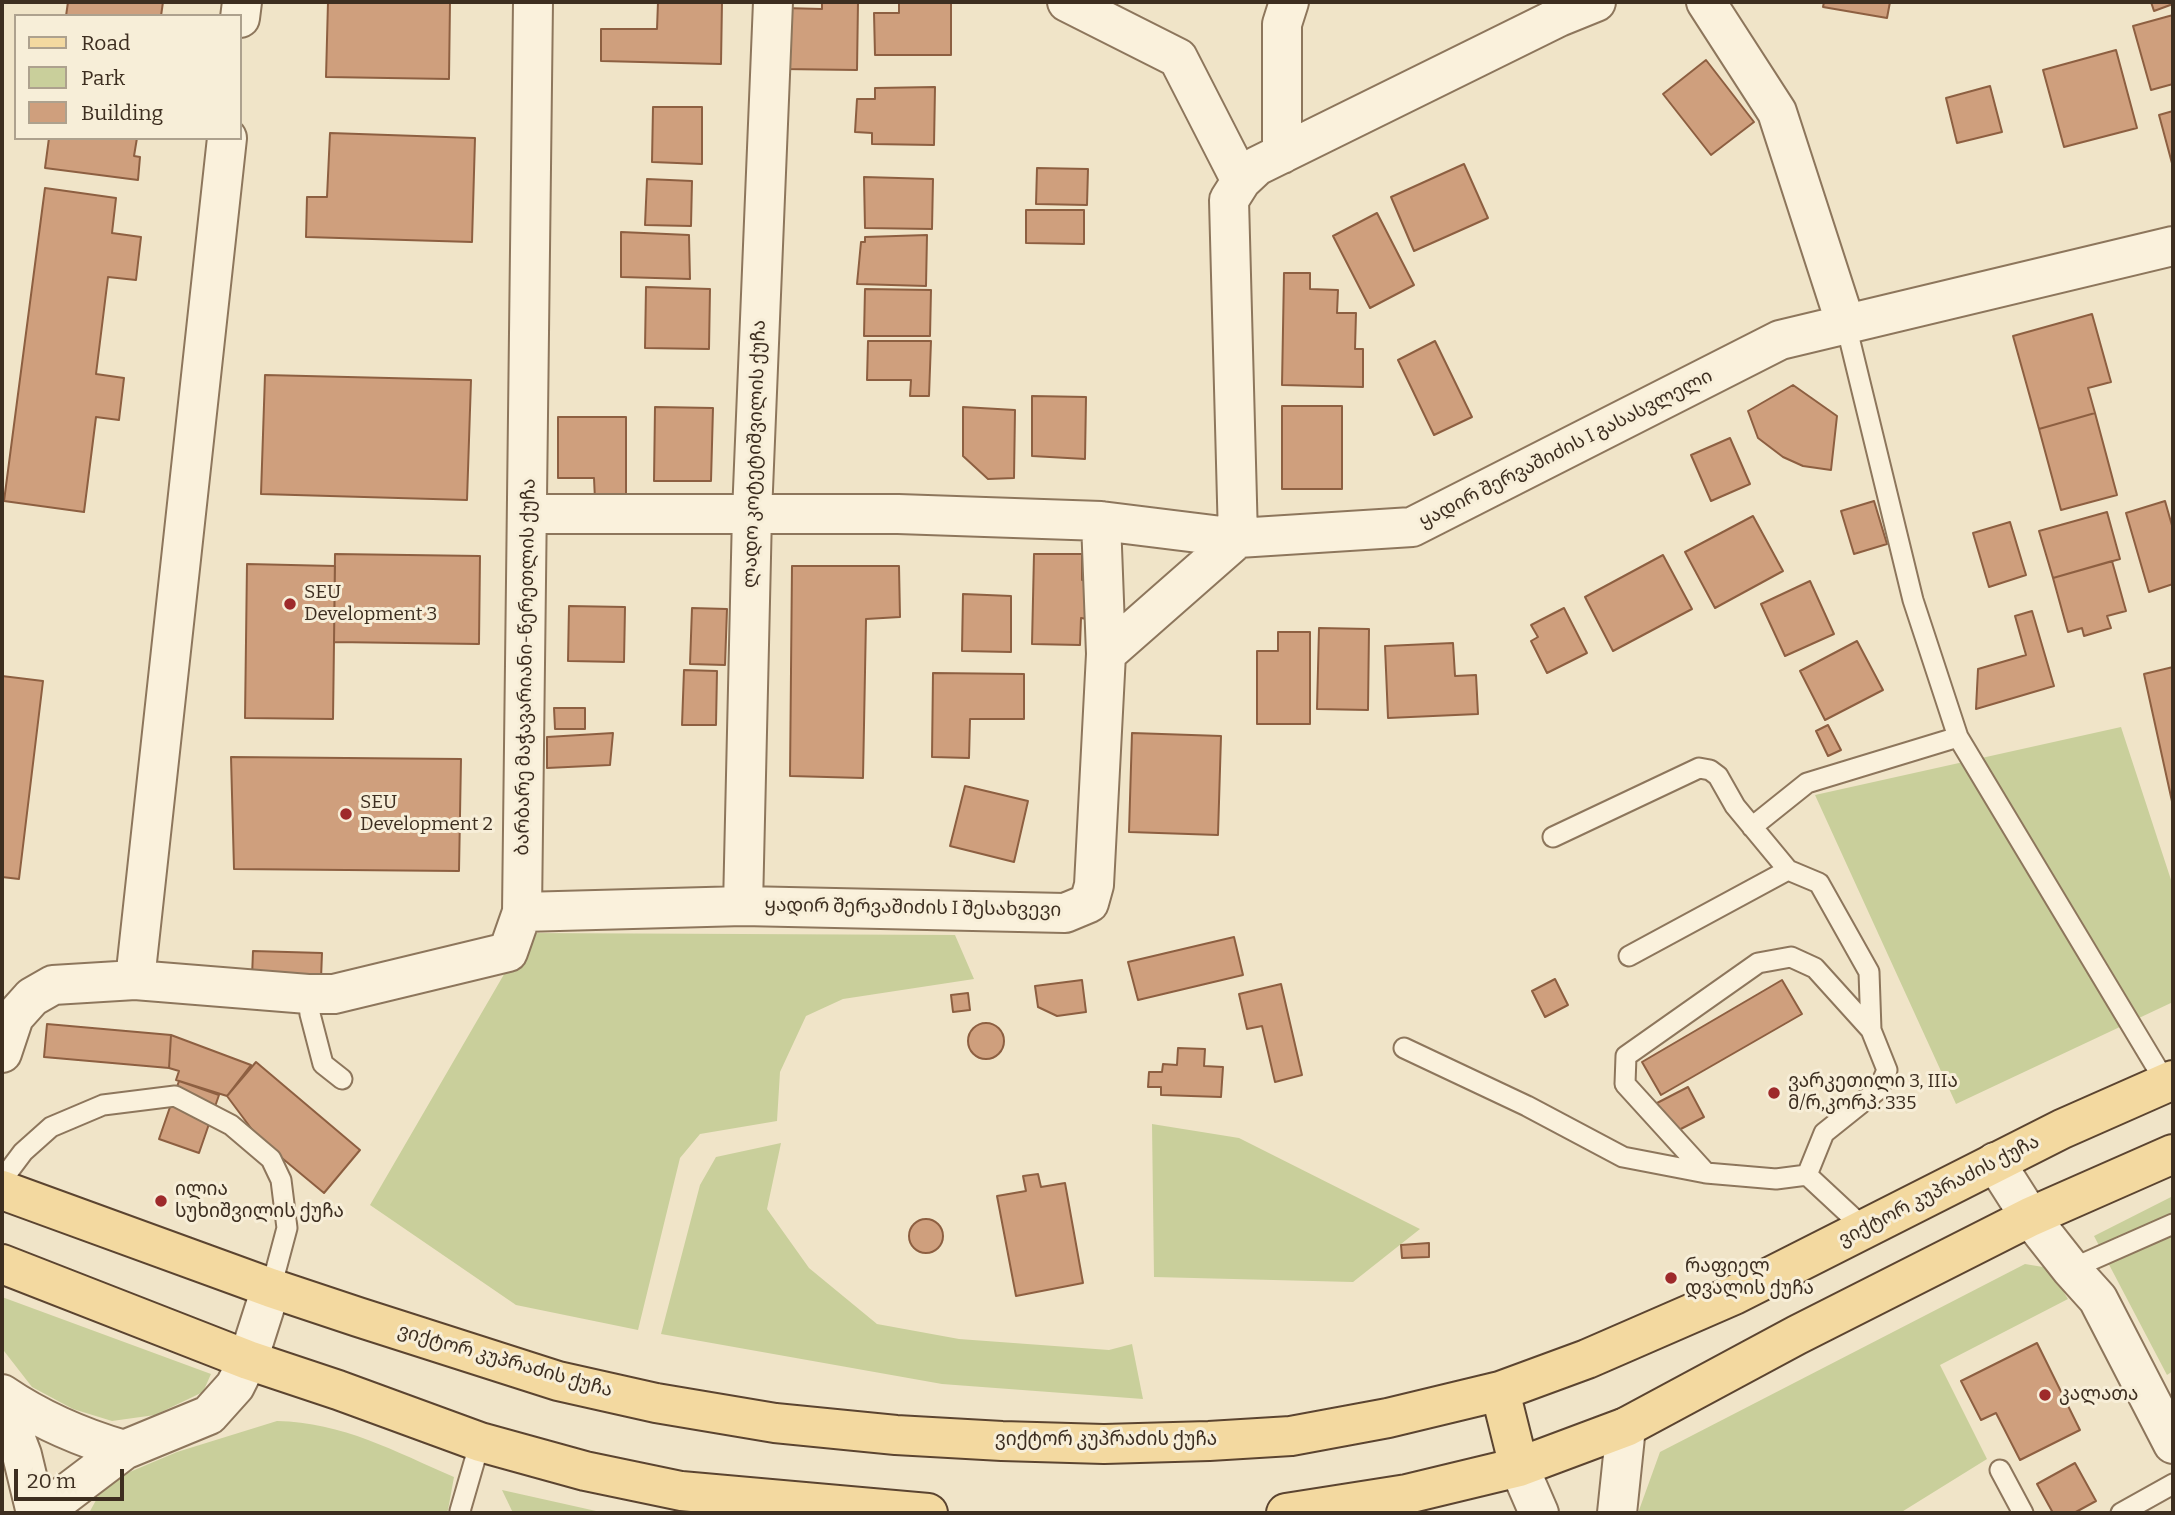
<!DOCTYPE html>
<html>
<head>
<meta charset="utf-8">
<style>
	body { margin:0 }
	#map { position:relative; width:2175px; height:1515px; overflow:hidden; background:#f0e4c8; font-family:Bitter,serif }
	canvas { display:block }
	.frame { position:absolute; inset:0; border:4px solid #3d2e20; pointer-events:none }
	.legend { position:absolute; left:14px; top:14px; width:228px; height:126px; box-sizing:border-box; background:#f7eed8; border:2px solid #ada18e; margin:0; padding:9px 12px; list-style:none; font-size:21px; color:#3d2e20 }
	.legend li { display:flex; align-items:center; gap:14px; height:35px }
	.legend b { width:35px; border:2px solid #ada18e }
	.scale { position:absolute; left:14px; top:1469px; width:110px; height:32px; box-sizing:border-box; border:4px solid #3d2e20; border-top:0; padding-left:9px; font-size:21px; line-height:24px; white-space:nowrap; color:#3d2e20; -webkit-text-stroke:5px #f7eed8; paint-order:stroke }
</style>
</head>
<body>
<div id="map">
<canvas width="2175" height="1515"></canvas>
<div class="frame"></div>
<ul class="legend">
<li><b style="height:9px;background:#f3d9a0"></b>Road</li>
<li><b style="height:19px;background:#c9cf9b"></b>Park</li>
<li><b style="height:19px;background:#cf9f7d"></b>Building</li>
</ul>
<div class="scale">20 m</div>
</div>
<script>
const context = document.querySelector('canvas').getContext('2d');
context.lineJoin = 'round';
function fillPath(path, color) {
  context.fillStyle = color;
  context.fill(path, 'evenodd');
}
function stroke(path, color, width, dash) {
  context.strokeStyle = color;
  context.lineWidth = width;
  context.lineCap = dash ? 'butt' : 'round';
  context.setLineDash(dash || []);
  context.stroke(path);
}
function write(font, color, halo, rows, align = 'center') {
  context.font = font + ' Bitter,"Noto Sans Georgian",serif';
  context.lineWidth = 6;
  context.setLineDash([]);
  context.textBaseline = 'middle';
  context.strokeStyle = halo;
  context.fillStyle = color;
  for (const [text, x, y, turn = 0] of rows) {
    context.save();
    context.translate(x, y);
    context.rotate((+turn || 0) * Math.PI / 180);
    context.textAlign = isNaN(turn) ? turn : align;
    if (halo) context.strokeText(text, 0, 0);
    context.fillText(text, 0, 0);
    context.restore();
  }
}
const green = new Path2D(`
	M2121 727 2173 886V1002L1956 1104 1815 795Z
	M528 933 955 935 974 979 843 999 806 1016 780 1072 777 1121 700 1134 680 1158 638 1330 516 1305 370 1205Z
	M1152 1124 1239 1138 1420 1229 1353 1282 1154 1277Z
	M781 1143 767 1209 809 1268 877 1324 959 1339 1109 1350 1132 1344 1143 1399 942 1384 661 1334 700 1185 716 1157Z
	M2173 1196V1371L2167 1375 2094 1236Z
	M2025 1264 2049 1268 2068 1299 1940 1365 1987 1459 1900 1513H1638L1660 1452Z
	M2 1297 211 1374 203 1392 155 1415 112 1421 73 1409 32 1387 4 1351 2 1339Z
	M277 1421C342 1422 396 1452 454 1477L448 1510 446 1513H89L106 1482 177 1452Z
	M502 1490 605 1513H513Z`);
const building = new Path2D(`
	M68 2H163L161 16H66Z
	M328 2H450L449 79 326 77Z
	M658 2H722L721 64 601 61V29H657Z
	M822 2H858L857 70 783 69 784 8 822 9Z
	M899 2H951V55H875L874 13H899Z
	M1824 2H1890L1887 18 1823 7Z
	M2151 2H2173V4L2154 11Z
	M2173 15V84L2151 90 2133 26Z
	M2116 50 2137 128 2064 147 2043 70Z
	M1706 60 1754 122 1711 155 1663 94Z
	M1990 86 2002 132 1957 143 1946 98Z
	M935 87 934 145 872 144V133L855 132 857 99H875V88Z
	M653 107H702V164L652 162Z
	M2173 111V167L2159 115Z
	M330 133 475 138 472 242 306 237 307 197H327Z
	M49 138H137L134 156 140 157 138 180 45 168Z
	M1464 164 1488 218 1414 251 1391 197Z
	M1037 168 1088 169 1087 205 1036 204Z
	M864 177 933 179 932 229 865 228Z
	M647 179 692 181 691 226 645 225Z
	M45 188 116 198 112 233 141 237 136 280 108 277 96 374 124 378 119 420 96 417 84 512 4 501Z
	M1026 210H1084V244L1026 243Z
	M1377 213 1414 285 1370 308 1333 236Z
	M621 232 689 235 690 279 621 277Z
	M927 235 926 286 857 284 861 242H865V237Z
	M1284 273H1310V289L1338 290 1337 313H1356L1355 349H1363V387L1282 385Z
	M646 287 710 289 709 349 645 348Z
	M865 289 931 290 930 336H864Z
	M2092 314 2111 382 2088 388 2095 413 2039 429 2013 336Z
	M868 341H931L929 396H910L911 380H867Z
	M1435 341 1472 417 1434 435 1398 360Z
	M265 375 471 380 467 500 261 494Z
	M1793 385 1837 416 1831 470 1803 466 1783 457 1758 438 1748 411Z
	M1032 396 1086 397 1085 459 1032 456Z
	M1282 406H1342V489H1282Z
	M655 407 713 408 711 481H654Z
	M963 407 1015 410 1014 478 988 479 963 456Z
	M2095 413 2117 495 2061 510 2039 429Z
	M558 417H626V500H595L594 478H558Z
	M1730 438 1750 484 1711 501 1691 455Z
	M1874 501 1887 544 1854 554 1841 511Z
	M2165 501 2173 529V584L2149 592 2126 513Z
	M2107 512 2120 559 2053 578 2039 531Z
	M1753 516 1783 571 1715 608 1685 552Z
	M2010 522 2026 575 1989 587 1973 533Z
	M335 554 480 556 479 644 334 642Z
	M1034 554H1082V580H1087V619L1081 618 1080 645 1032 644Z
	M1663 555 1692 609 1613 651 1585 597Z
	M2112 561 2126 611 2107 616 2111 628 2084 636 2082 628 2068 632 2053 578Z
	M247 564 335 566 333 719 245 718Z
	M792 566H899L900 617 866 619 863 778 790 776Z
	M1810 581 1834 634 1785 656 1761 604Z
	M963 594 1011 596V652L962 651Z
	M569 606 625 607 624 662 568 661Z
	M692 608 727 609 725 665 690 664Z
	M1564 608 1587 653 1547 673 1531 641 1538 637 1531 625Z
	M2032 611 2054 686 1976 709 1978 669 2026 655 2015 616Z
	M1319 628 1369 629 1368 710 1317 709Z
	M1278 632H1310V724H1257V651H1278Z
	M1857 641 1883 690 1825 720 1800 671Z
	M1453 643 1455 676 1476 675 1478 714 1388 718 1385 646Z
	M2173 667V806L2144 674Z
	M684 670 717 671 716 725H682Z
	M933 673 1024 674V719H970L969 758 932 757Z
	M2 676 43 681 19 879 2 877Z
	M554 708H585V729H555Z
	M1828 725 1841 750 1828 756 1816 731Z
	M613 733 610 765 547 768V737Z
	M1132 733 1221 736 1218 835 1129 832Z
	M231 757 461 759 459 871 234 869Z
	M965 786 1028 801 1014 862 950 846Z
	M1234 937 1243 975 1138 1000 1128 962Z
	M253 951 322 953 321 979 252 977Z
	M1555 979 1568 1005 1545 1017 1532 991Z
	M1082 980 1086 1012 1057 1016 1038 1007 1035 986Z
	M1782 980 1802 1014 1661 1095 1642 1062Z
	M1281 984 1302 1075 1275 1082 1262 1026 1247 1029 1239 994Z
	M968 993 970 1010 953 1012 951 995Z
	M968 1041a18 18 0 1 1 36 0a18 18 0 1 1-36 0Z
	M47 1024 171 1035 169 1068 44 1057Z
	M171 1035 251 1065 227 1096 176 1080 179 1071 169 1068Z
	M1178 1048 1205 1049 1204 1066 1223 1067 1221 1097 1161 1095V1087H1148L1149 1072H1162L1163 1064 1177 1065Z
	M256 1062 360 1150 324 1193 259 1139 227 1096Z
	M179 1081 219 1095 199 1153 159 1139Z
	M1688 1087 1704 1117 1673 1133 1657 1103Z
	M1038 1174 1041 1187 1065 1183 1083 1283 1016 1296 997 1196 1026 1191 1023 1176Z
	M909 1236a17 17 0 1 1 34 0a17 17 0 1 1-34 0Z
	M1429 1243V1257L1402 1258 1401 1245Z
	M2037 1343 2080 1430 2020 1460 1996 1413 1981 1420 1961 1381Z
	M2075 1463 2096 1501 2074 1513H2053L2037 1484Z`);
const service = new Path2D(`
	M1846 325 1913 600 1958 737 2166 1083
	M1752 827 1807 783 1958 737
	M1553 837 1699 768 1710 770 1718 776 1735 806 1788 870
	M1629 956 1788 870 1819 883 1869 972 1871 1030
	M308 994 310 1014 323 1064 342 1079
	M1404 1048 1527 1106 1623 1157 1706 1173 1776 1179 1807 1175
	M1706 1173 1625 1084 1626 1056 1758 963 1791 957 1815 968 1871 1030 1887 1070 1879 1089 1824 1133 1807 1175
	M1807 1175 1864 1228
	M2 1180 23 1152 51 1127 103 1105 175 1096 231 1125 271 1159 281 1180 287 1228 271 1288
	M2071 1269 2173 1224
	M2000 1470 2023 1513
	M461 1513 460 1511 480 1442
	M2121 1513 2173 1484`);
const minor = new Path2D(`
	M1067 2 1178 58 1241 181
	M1706 2 1777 112 1846 325
	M240 18 242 2
	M1282 154V24L1289 2
	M528 514H898L1101 521 1238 538 1412 527 1780 340 2173 246
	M1238 538 1229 200 1241 181 1257 166 1559 17 1596 2
	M1106 654 1238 538
	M743 906 752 514 773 2
	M522 912 743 906 1065 913 1089 903 1094 885 1106 654 1101 521
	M135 980 227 138
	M2 1053 14 1017 32 997 53 985 135 980 308 994H334L508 952 522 912 533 2
	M1995 1162 2030 1217 2071 1269 2098 1299 2173 1444`);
const tertiary = new Path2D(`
	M2 1394C40 1420 79 1437 124 1450
	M2 1402 22 1455 36 1513
	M1519 1467 1539 1513
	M41 1513 124 1450 209 1415 235 1386 248 1360 271 1288
	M1617 1513 1626 1427`);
const primary = new Path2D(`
	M2 1190 271 1288 358 1317 558 1381 656 1403 775 1423 896 1435 1002 1441 1104 1444 1209 1441 1291 1436 1388 1418 1500 1391 1587 1359 1734 1295 2062 1129 2173 1080
	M2 1264 248 1360 338 1390 480 1442 585 1471 681 1491 928 1513
	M1500 1391 1519 1467
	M1286 1513 1407 1494 1519 1467 1626 1427 1797 1335 2030 1217 2173 1154`);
const markers = [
	[290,604,7,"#9e2a2b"],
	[346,814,7,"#9e2a2b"],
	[1774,1093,7,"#9e2a2b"],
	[161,1201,7,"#9e2a2b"],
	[1671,1278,7,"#9e2a2b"],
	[2045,1395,7,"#9e2a2b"]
];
const streetNames = [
	["ყადირ შერვაშიძის I გასასვლელი",1566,449,-27],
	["ლადო კოტეტიშვილის ქუჩა",755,454,-88],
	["ბარბარე მაჭავარიანი-წერეთლის ქუჩა",526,667,-89],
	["ყადირ შერვაშიძის I შესახვევი",913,908,1],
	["ვიქტორ კუპრაძის ქუჩა",1939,1191,-27],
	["ვიქტორ კუპრაძის ქუჩა",505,1361,16],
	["ვიქტორ კუპრაძის ქუჩა",1106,1440]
];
const poiNames = [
	["SEU",304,593],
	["Development 3",304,615],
	["SEU",360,803],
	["Development 2",360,825],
	["ვარკეთილი 3, IIIა",1788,1082],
	["მ/რ,კორპ. 335",1788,1104],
	["ილია",175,1190],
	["სუხიშვილის ქუჩა",175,1212],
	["რაფიელ",1685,1267],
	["დვალის ქუჩა",1685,1289],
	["კალათა",2059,1395]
];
fillPath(green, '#c9cf9b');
fillPath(building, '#cf9f7d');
stroke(building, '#8d5f41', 2);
stroke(service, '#8d765c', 23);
stroke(minor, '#8d765c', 42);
stroke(tertiary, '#8d765c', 42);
stroke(primary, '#5b4430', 42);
stroke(service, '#faf1dc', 19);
stroke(minor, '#faf1dc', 38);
stroke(tertiary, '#faf1dc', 38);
stroke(primary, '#f3d9a0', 38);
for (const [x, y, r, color] of markers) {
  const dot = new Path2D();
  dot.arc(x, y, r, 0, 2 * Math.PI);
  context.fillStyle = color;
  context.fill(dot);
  stroke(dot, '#f7eed8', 2.5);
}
write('19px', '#3d2e20', '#f7eed8', streetNames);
write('19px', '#3d2e20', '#f7eed8', poiNames, 'left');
</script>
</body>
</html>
